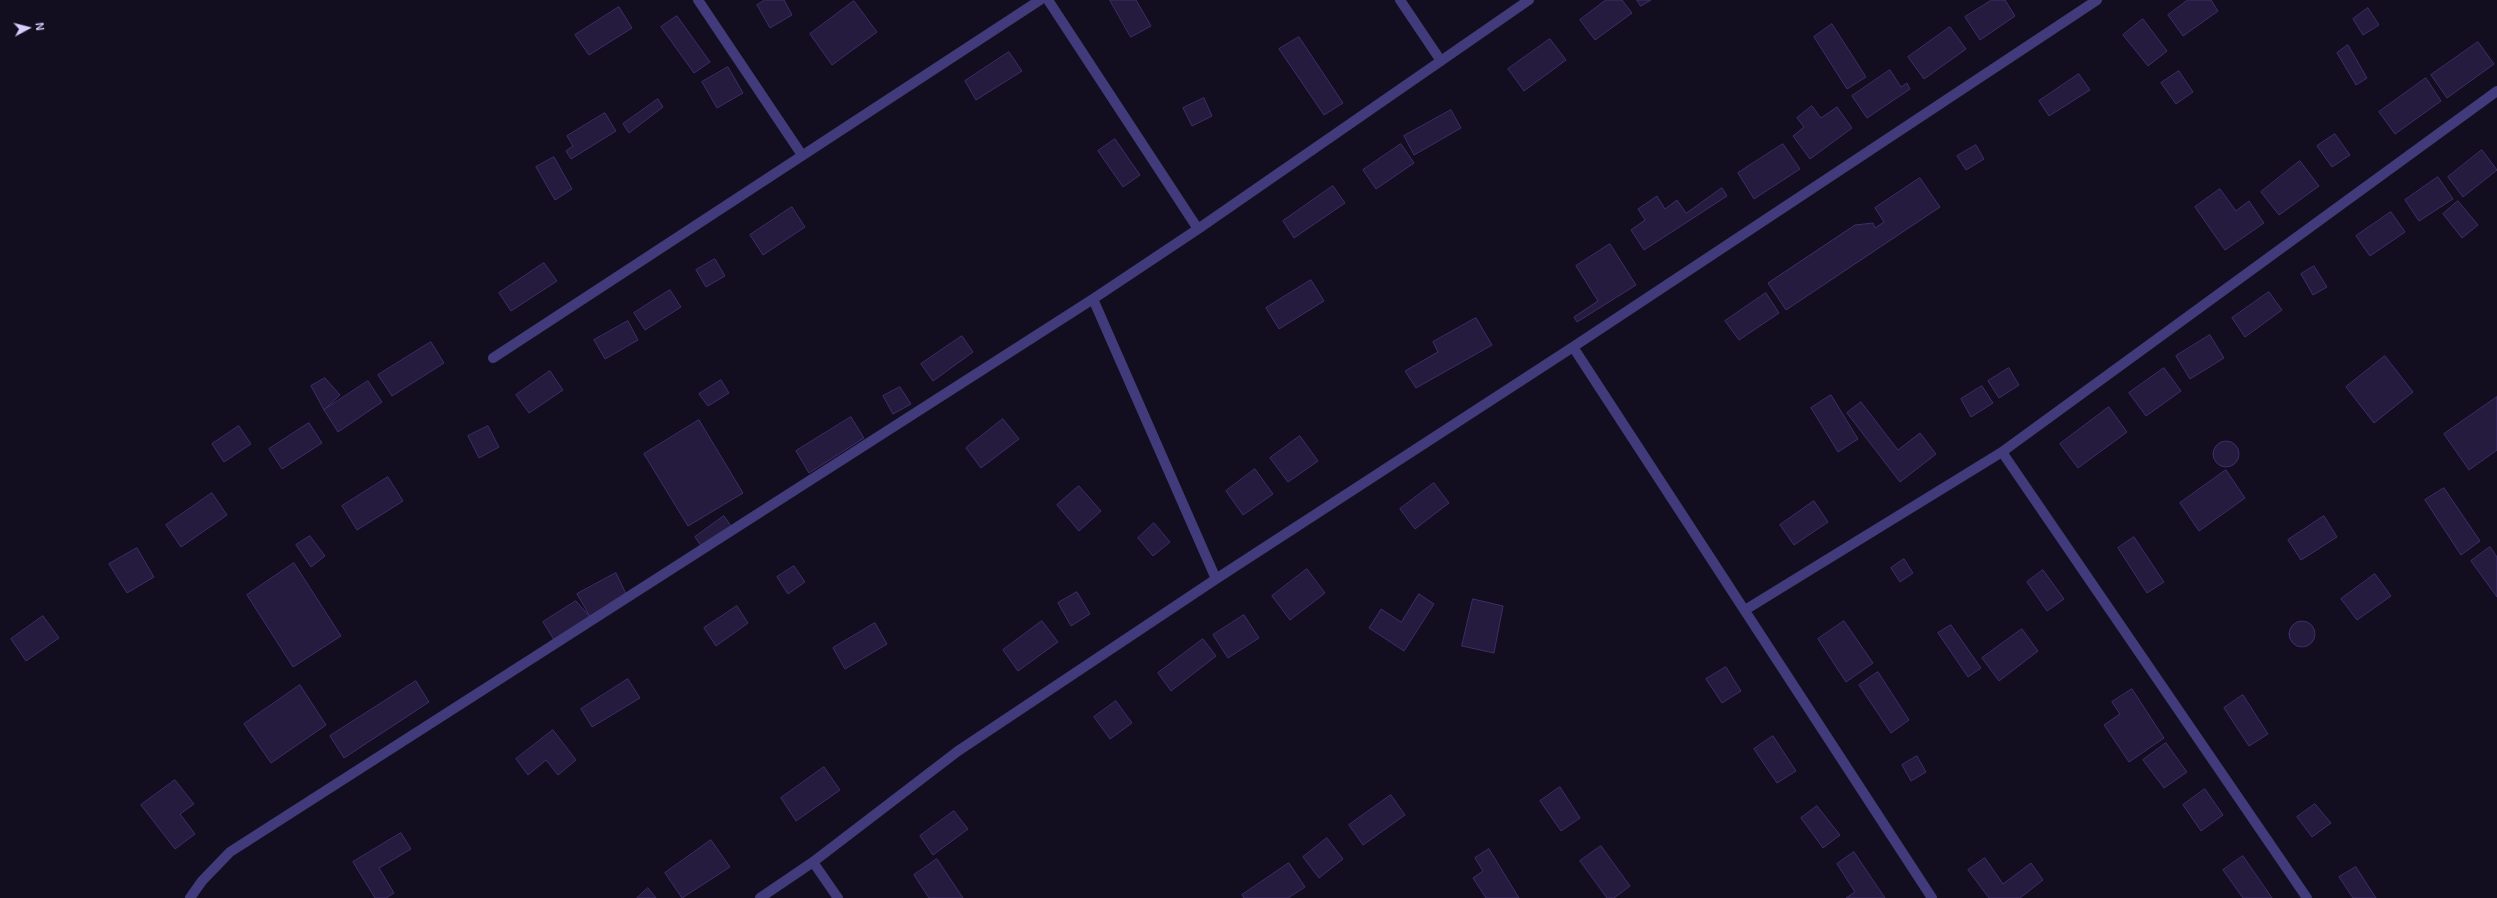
<!DOCTYPE html>
<html>
<head>
<meta charset="utf-8">
<style>
	body { margin:0 }
	#map { position:relative; width:2497px; height:898px; overflow:hidden; background:#120e1f; font-family:Arial,sans-serif }
	canvas { display:block }
	.north { position:absolute; left:8px; top:8px; width:40px; height:40px; -webkit-text-stroke:3px #120e1f; paint-order:stroke; rotate:83deg; font-size:11px; font-weight:700; line-height:16px; text-align:center; color:#d7cefd }
	.north::after { content:''; display:block; margin:auto; width:14px; height:18px; background:#d7cefd; clip-path:polygon(50% 0,100% 100%,50% 72%,0 100%) }
</style>
</head>
<body>
<div id="map">
<canvas width="2497" height="898"></canvas>
<div class="north">N</div>
</div>
<script>
const context = document.querySelector('canvas').getContext('2d');
context.lineJoin = 'round';
function fillPath(path, color) {
  context.fillStyle = color;
  context.fill(path, 'evenodd');
}
function stroke(path, color, width, dash) {
  context.strokeStyle = color;
  context.lineWidth = width;
  context.lineCap = dash ? 'butt' : 'round';
  context.setLineDash(dash || []);
  context.stroke(path);
}
const building = new Path2D(`
	M765 0H784L792 15 770 28 757 5Z
	M1110 0H1136L1151 26 1131 37Z
	M1606 0H1622L1632 13 1595 40 1580 20Z
	M1637 0H1651L1641 6Z
	M1992 0H2005L2015 16 1980 40 1965 17Z
	M2188 0H2211L2218 11 2183 36 2168 15Z
	M854 1 877 32 832 65 810 34Z
	M619 7 632 28 589 55 575 35Z
	M2368 8 2379 25 2363 35 2353 19Z
	M677 16 710 62 694 73 661 27Z
	M2143 19 2167 51 2148 66 2123 35Z
	M1832 24 1866 77 1847 89 1814 37Z
	M1950 27 1966 49 1924 79 1908 57Z
	M1299 37 1343 103 1324 115 1279 49Z
	M1550 39 1566 60 1524 91 1508 69Z
	M2478 42 2494 64 2447 98 2431 75Z
	M2348 45 2367 78 2356 85 2337 53Z
	M1009 52 1022 71 976 100 965 81Z
	M728 67 743 93 717 108 702 82Z
	M1890 70 1901 87 1907 83 1910 89 1867 118 1852 96Z
	M2179 71 2193 92 2176 104 2161 83Z
	M2079 74 2090 90 2049 116 2039 101Z
	M2426 78 2441 101 2395 134 2379 112Z
	M1204 98 1212 116 1192 126 1183 108Z
	M658 99 663 107 629 133 623 124Z
	M1812 106 1821 118 1837 107 1852 128 1810 159 1793 136 1804 127 1797 118Z
	M1451 110 1461 128 1414 155 1404 136Z
	M605 113 616 131 571 159 566 151 573 146 567 136Z
	M2335 134 2350 155 2332 167 2317 146Z
	M1115 139 1140 175 1123 187 1098 151Z
	M1401 144 1414 163 1376 189 1363 170Z
	M1783 144 1800 169 1754 199 1738 173Z
	M1976 145 1984 159 1966 170 1957 156Z
	M2482 150 2497 170 2463 197 2448 177Z
	M554 157 572 189 555 200 536 167Z
	M2300 161 2319 186 2279 215 2261 192Z
	M2438 177 2453 199 2419 221 2405 200Z
	M1920 178 1940 207 1786 310 1768 283 1855 225 1873 223 1875 228 1884 222 1875 208Z
	M1333 186 1345 203 1294 238 1283 221Z
	M1722 188 1727 196 1644 250 1631 230 1645 220 1638 209 1657 196 1665 209 1677 200 1686 213Z
	M2220 189 2236 211 2249 201 2264 223 2225 250 2195 207Z
	M2458 201 2478 225 2462 238 2443 214Z
	M792 207 805 227 763 255 750 235Z
	M2391 212 2405 232 2370 256 2356 236Z
	M1610 244 1636 285 1577 322 1574 317 1598 301 1576 266Z
	M715 259 725 276 706 287 696 270Z
	M544 263 557 281 511 311 499 293Z
	M2314 266 2327 287 2313 295 2301 274Z
	M1311 280 1324 301 1279 329 1266 308Z
	M670 290 681 307 645 330 634 313Z
	M2269 292 2282 310 2245 337 2232 318Z
	M1766 293 1779 313 1739 340 1725 321Z
	M1476 318 1492 345 1416 388 1405 371 1438 352 1433 342Z
	M628 321 638 340 605 359 594 340Z
	M2210 335 2224 358 2190 379 2176 356Z
	M962 336 973 352 933 381 921 364Z
	M431 342 444 363 392 396 378 375Z
	M2385 356 2413 392 2374 423 2346 387Z
	M2009 368 2019 385 1999 398 1988 381Z
	M2164 368 2181 391 2146 416 2129 393Z
	M550 371 563 390 529 413 516 395Z
	M325 378 340 395 324 410 311 386Z
	M721 380 729 393 708 406 699 394Z
	M368 381 382 402 338 432 324 410Z
	M1982 386 1993 403 1971 417 1961 399Z
	M900 387 911 404 893 414 883 396Z
	M1831 395 1858 439 1838 452 1811 408Z
	M2497 397V450L2469 470 2444 434Z
	M1861 402 1898 450 1920 433 1936 454 1900 482 1847 413Z
	M2109 407 2127 432 2078 468 2060 444Z
	M851 417 864 438 809 473 796 451Z
	M1003 419 1019 439 981 468 966 448Z
	M699 420 743 493 688 526 644 454Z
	M309 423 322 443 282 469 269 449Z
	M239 426 251 444 224 462 212 444Z
	M488 426 499 447 479 458 468 436Z
	M1300 436 1318 461 1288 482 1270 458Z
	M2213 454a13 13 0 1 1 26 0a13 13 0 1 1-26 0Z
	M1255 469 1273 494 1243 515 1226 491Z
	M2226 470 2245 498 2199 531 2180 503Z
	M388 477 403 501 357 530 342 506Z
	M1434 483 1449 503 1415 529 1400 509Z
	M1079 486 1101 511 1079 531 1057 505Z
	M2444 488 2480 541 2461 555 2425 500Z
	M212 493 227 515 181 547 166 525Z
	M1814 501 1828 522 1794 545 1780 525Z
	M724 516 733 529 704 550 695 537Z
	M2324 516 2337 537 2301 560 2288 540Z
	M1154 523 1170 542 1153 556 1138 538Z
	M310 536 325 556 311 567 296 545Z
	M2134 537 2164 582 2147 593 2118 548Z
	M2490 547 2497 557V597L2471 561Z
	M137 548 154 577 127 593 109 564Z
	M1904 559 1913 573 1900 582 1891 568Z
	M294 563 341 636 293 667 247 595Z
	M794 566 805 582 788 594 777 577Z
	M1307 569 1325 593 1290 620 1272 596Z
	M2043 570 2064 599 2047 611 2027 582Z
	M616 573 628 598 591 618 577 594Z
	M2375 574 2391 596 2357 620 2341 599Z
	M1077 592 1090 614 1071 626 1058 603Z
	M1419 594 1434 604 1404 651 1369 628 1381 609 1401 622Z
	M1473 599 1503 606 1494 653 1462 646Z
	M576 601 591 618 556 643 543 622Z
	M737 606 748 623 716 646 704 628Z
	M1244 615 1259 638 1228 658 1213 635Z
	M43 616 59 638 26 661 11 639Z
	M1042 621 1058 642 1018 671 1003 650Z
	M1844 621 1873 663 1846 682 1818 639Z
	M2289 634a13 13 0 1 1 26 0a13 13 0 1 1-26 0Z
	M875 623 887 644 845 669 833 648Z
	M1951 625 1981 668 1968 677 1938 633Z
	M2022 629 2038 651 1999 681 1982 658Z
	M1203 639 1216 656 1171 691 1158 673Z
	M1726 667 1741 691 1722 703 1706 679Z
	M1878 672 1909 720 1891 733 1859 685Z
	M628 679 640 698 592 727 581 709Z
	M416 681 429 702 344 758 330 736Z
	M300 685 326 725 271 763 244 724Z
	M2132 689 2164 738 2129 762 2104 725 2120 714 2112 702Z
	M2243 695 2268 734 2249 746 2224 708Z
	M1116 701 1132 723 1110 739 1094 717Z
	M553 730 576 760 558 775 546 760 528 775 516 759Z
	M1773 736 1796 771 1777 783 1754 749Z
	M2166 743 2187 772 2164 788 2143 760Z
	M1917 756 1926 772 1911 781 1902 765Z
	M824 767 840 790 796 821 781 798Z
	M175 780 194 804 180 814 195 834 175 849 141 805Z
	M1560 787 1580 818 1561 831 1540 801Z
	M2205 789 2223 815 2201 831 2183 805Z
	M1391 795 1405 815 1363 845 1349 825Z
	M2315 804 2331 823 2312 837 2297 817Z
	M1817 806 1840 835 1823 848 1801 818Z
	M954 811 968 829 933 855 920 836Z
	M401 833 411 849 379 868 394 893 386 898H375L353 862Z
	M1327 838 1343 859 1319 878 1303 857Z
	M711 840 730 867 682 898 665 873Z
	M1601 846 1630 886 1614 898H1607L1580 861Z
	M1489 849 1519 898H1486L1473 878 1483 871 1475 858Z
	M1854 852 1885 898H1846L1855 892 1837 864Z
	M2243 856 2272 898H2243L2223 870Z
	M1985 858 2003 884 2031 863 2043 880 2020 898H1989L1968 870Z
	M937 859 963 898H929L914 875Z
	M1289 863 1305 887 1288 898H1244L1242 895Z
	M2356 867 2376 898H2353L2339 877Z
	M648 888 656 898H637Z`);
const minor = new Path2D(`
	M698 0 802 155
	M1048 0 1198 229
	M1400 0 1441 61
	M1093 299 1216 579
	M1573 347 1932 898
	M493 358 1040 0
	M2002 452 2307 898
	M1745 610 2002 452 2497 91
	M813 862 838 898
	M190 898 202 881 230 852 1093 299 1198 229 1529 0
	M760 898 813 862 958 751 1216 579 1573 347 2097 0`);
fillPath(building, '#241b3f');
stroke(building, '#3e2e6a', 1);
stroke(minor, '#413b7c', 10);
</script>
</body>
</html>
